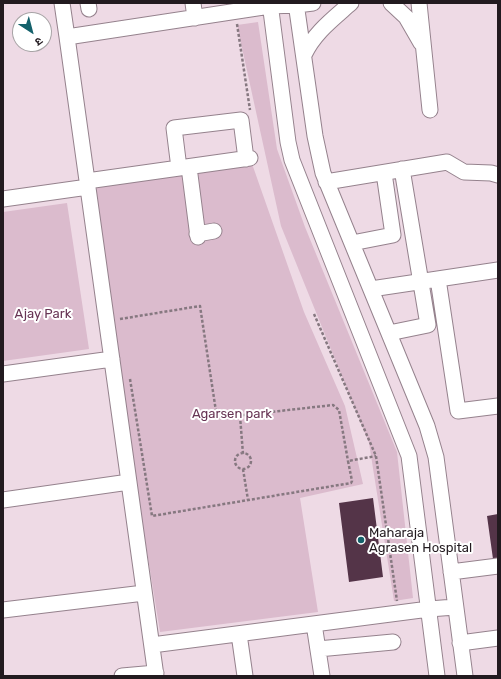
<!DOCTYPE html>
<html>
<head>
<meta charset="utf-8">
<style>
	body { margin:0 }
	#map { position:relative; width:501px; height:679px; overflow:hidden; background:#eedae5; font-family:Rubik,"Noto Sans Devanagari",sans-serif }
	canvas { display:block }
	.frame { position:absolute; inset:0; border:4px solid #221a1f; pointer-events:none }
	.north { position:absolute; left:12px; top:12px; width:40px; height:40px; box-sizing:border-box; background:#fff; border:1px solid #a7a3a5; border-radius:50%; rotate:144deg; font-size:11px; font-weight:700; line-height:16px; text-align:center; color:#221a1f }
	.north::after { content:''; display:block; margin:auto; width:14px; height:18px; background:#14616b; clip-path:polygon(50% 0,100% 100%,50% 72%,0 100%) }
</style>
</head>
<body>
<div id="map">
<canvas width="501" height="679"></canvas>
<div class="frame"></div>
<div class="north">उ</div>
</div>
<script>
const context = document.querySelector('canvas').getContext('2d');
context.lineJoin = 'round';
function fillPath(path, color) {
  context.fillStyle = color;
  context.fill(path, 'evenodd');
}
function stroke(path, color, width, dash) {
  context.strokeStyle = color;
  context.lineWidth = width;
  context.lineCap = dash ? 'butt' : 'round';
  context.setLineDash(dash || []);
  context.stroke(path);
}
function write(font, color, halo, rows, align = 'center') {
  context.font = font + ' Rubik,sans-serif';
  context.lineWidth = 4;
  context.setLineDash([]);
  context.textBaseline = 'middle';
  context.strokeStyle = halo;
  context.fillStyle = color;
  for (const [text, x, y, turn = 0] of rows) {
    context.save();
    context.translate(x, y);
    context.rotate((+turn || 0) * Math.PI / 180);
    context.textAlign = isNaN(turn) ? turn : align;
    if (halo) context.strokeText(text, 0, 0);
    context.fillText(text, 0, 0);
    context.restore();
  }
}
const green = new Path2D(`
	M258 22 277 149 305 227 397 452 413 598 394 601 369 443 281 226 237 25Z
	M250 158 304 312 345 406 363 484 300 498 318 612 160 632 88 187Z
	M67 203 89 349 3 361V212Z`);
const building = new Path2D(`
	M373 498 383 577 349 582 339 503Z
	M498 514V558L493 559 487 516Z`);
const path = new Path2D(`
	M237 24 250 110
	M314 314 376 456 397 601
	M120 319 200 306 217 418 333 405 339 410 348 461
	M130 379 152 516 351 483 352 481 348 461 376 456
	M240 416 243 454
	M235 461a8 8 0 1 1 16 0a8 8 0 1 1-16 0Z
	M243 469 248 500`);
const minor = new Path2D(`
	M62 3 67 37
	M88 3 89 9
	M193 3 195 18
	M270 3 288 142 292 160 409 456 437 676
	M296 3 315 136 323 173 427 426 436 457 465 676
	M391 3 406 17 421 43
	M419 3 430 110
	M304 55C314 33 333 19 351 3
	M189 167 198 237
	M179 168 174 128 241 120 246 159
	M87 181 250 158
	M326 182 447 162 464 172 491 173 498 175
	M3 199 88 187
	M197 234 214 231
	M352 243 393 235 384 173
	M438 279 458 411 498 406
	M371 289 498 270
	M389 333 428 325 402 169
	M3 374 112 359
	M3 500 129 482
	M451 572 498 566
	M3 610 144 593
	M314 624 322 676
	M239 634 245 676
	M460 643 498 638
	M152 645 429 609 455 607
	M318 649 393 642
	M122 676 156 673
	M156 676 67 37 270 6 297 5 313 3`);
const markers = [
	[361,540,4,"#14616b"]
];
const parkNames = [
	["Ajay Park",43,314],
	["Agarsen park",232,414]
];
const poiNames = [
	["Maharaja",369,533],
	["Agrasen Hospital",369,548]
];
fillPath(green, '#dbbbcd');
fillPath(building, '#543448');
stroke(minor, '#95828d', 17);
stroke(path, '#867880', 2.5, [3, 2]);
stroke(minor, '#fff', 15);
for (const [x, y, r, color] of markers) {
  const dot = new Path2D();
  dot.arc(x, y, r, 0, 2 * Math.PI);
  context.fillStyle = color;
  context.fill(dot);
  stroke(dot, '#fff', 1.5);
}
write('13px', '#673454', '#fff', parkNames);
write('13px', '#221a1f', '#fff', poiNames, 'left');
</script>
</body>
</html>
